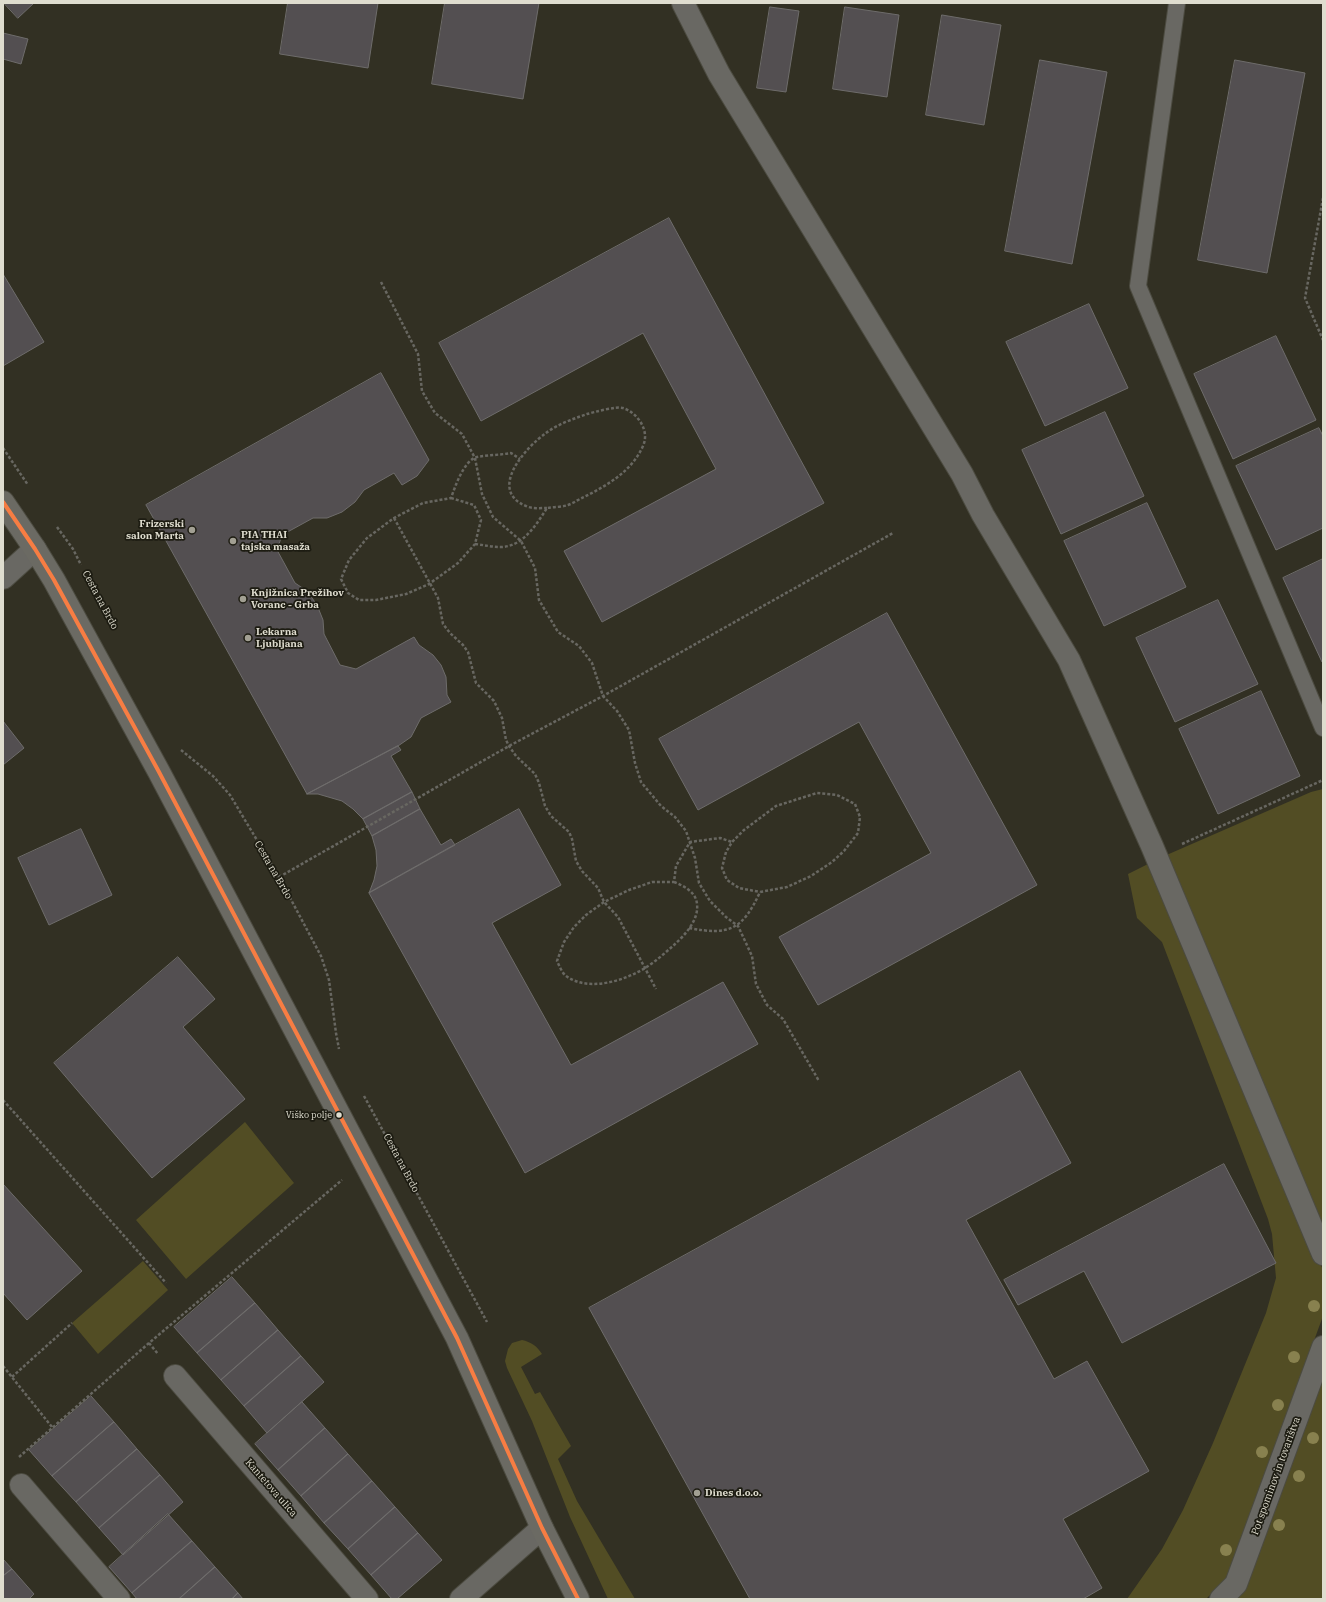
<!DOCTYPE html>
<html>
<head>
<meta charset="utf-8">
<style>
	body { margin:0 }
	#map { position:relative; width:1326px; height:1602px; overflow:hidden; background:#323023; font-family:"IBM Plex Serif",serif }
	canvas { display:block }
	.frame { position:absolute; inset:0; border:4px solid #dfddcf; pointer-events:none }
</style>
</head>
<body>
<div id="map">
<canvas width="1326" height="1602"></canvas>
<div class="frame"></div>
</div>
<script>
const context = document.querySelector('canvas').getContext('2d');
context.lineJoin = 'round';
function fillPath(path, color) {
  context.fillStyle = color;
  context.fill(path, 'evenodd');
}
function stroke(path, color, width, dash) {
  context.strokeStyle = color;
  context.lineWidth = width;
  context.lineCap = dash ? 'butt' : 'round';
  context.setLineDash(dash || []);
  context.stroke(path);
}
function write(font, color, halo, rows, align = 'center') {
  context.font = font + ' "IBM Plex Serif",serif';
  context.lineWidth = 3.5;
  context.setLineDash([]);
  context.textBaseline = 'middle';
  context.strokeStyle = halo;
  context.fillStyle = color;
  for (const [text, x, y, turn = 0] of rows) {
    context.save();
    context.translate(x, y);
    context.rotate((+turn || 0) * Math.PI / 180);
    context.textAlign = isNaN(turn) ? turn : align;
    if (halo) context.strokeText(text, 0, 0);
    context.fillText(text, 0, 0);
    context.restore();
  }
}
const green = new Path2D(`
	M1323 789V1235L1162 857 1311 792Z
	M1148 864 1226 1035 1323 1270V1316L1227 1578 1206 1599H1127L1162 1549 1183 1510 1213 1443 1266 1313 1276 1278 1272 1234 1268 1219 1162 942 1137 918 1128 874Z
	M245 1122 294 1183 186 1279 136 1220Z
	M143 1261 168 1290 98 1354 72 1323Z
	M522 1340C531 1342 537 1346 542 1354L521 1367 535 1394 540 1392 571 1446 558 1459 577 1501 635 1599H608L570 1517 532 1421 507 1368 505 1361 508 1349 512 1343Z
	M1323 1378V1599H1237L1245 1591Z`);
const building = new Path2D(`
	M4 3H34L18 18Z
	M288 3H378L368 68 280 54Z
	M445 3H539L523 99 432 84Z
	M770 7 799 11 786 92 757 88Z
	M845 7 899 15 887 97 833 89Z
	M942 15 1001 25 984 125 926 115Z
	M3 33 28 39 21 64 3 59Z
	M1040 60 1107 72 1072 264 1005 251Z
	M1235 60 1305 73 1267 273 1198 260Z
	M669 218 824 503 602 622 564 551 716 469 643 333 481 421 439 343Z
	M3 274 44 342 3 366Z
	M1089 304 1128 388 1045 426 1006 342Z
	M1276 336 1316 420 1233 459 1194 374Z
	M381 373 429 460 417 476 402 485 394 473 364 490 355 502 342 512 327 518H313L282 535 277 550 295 583 307 591 317 605 323 620 324 634 340 665 356 669 414 637 419 645 433 655 441 665 446 677 447 695 451 702 421 718 411 737 398 746 307 794 146 505Z
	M1105 412 1144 496 1061 534 1022 450Z
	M1319 428 1323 436V528L1276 550 1236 466Z
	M1147 503 1186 587 1104 626 1064 541Z
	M1323 559V661L1322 662 1283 578Z
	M1218 600 1258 684 1175 722 1136 638Z
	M887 613 1037 885 818 1005 779 937 931 853 859 722 698 810 659 739Z
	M1261 691 1300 776 1218 814 1179 729Z
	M3 721 24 748 3 765Z
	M398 746 401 750 391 756 412 792 363 819 353 809 342 801 318 794H307Z
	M412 792 420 809 372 836 363 819Z
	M420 809 441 845 451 839 455 845 369 893 374 880 377 866 376 850 372 836Z
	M519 809 561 885 492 923 571 1065 723 982 758 1044 525 1173 369 893Z
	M81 829 112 895 49 925 18 858Z
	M178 957 215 999 183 1027 245 1099 152 1178 54 1063Z
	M1020 1071 1071 1163 966 1220 1054 1379 1087 1361 1149 1471 1063 1519 1102 1588 1083 1599H750L589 1308Z
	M1224 1164 1276 1263 1122 1343 1084 1271 1018 1305 1004 1280Z
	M3 1184 82 1271 27 1320 3 1293Z
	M232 1277 255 1303 197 1353 174 1327Z
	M255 1303 278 1330 221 1380 197 1353Z
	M278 1330 301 1356 244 1406 221 1380Z
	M301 1356 324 1382 267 1433 244 1406Z
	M91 1396 114 1422 52 1476 29 1450Z
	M302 1402 325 1428 278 1470 255 1444Z
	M114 1422 137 1449 76 1502 52 1476Z
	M325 1428 348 1454 301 1496 278 1470Z
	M137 1449 160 1475 99 1528 76 1502Z
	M348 1454 372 1481 324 1523 301 1496Z
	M160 1475 183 1502 123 1555 99 1528Z
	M372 1481 395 1507 348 1549 324 1523Z
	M395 1507 418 1533 371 1575 348 1549Z
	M168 1514 192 1541 132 1593 109 1567Z
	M418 1533 442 1560 397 1599H392L371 1575Z
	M192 1541 215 1567 179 1599H137L132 1593Z
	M3 1559 12 1569 3 1576Z
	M215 1567 238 1593 232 1599H179Z
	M12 1569 34 1594 29 1599H3V1576Z
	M238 1593 243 1599H232Z`);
const path = new Path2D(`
	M1323 198 1305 298 1323 340
	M381 282 418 354 422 391 435 413 462 434 475 458 482 494 493 517 521 541 535 568 539 600 558 632 579 646 592 663 603 696 617 711 629 730 635 763 641 782 661 806 675 817 686 831 695 858 699 883 710 901 726 917 738 926 752 956 756 984 767 1005 783 1019 819 1081
	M3 448 28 485
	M451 498 474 505 481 520 475 544 458 563 429 584 406 594 376 600H359L348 593 341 579 349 560 367 538 394 518 423 503 451 498C455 487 464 460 477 457 488 455 500 455 511 453L520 459
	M394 518 438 598 443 624 450 633 463 645 468 652 476 683 494 701 502 718 506 740 509 746 516 756 535 774 539 783 545 806 551 816 569 832 572 839 576 861 582 871 598 888 604 902 618 917 656 989
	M57 527 73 549 81 565
	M475 544C484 545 492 547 500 547 523 547 536 525 547 508 554 507 562 507 568 505 574 503 579 499 584 497 608 485 632 471 643 446 650 431 638 413 623 408 616 406 595 412 587 414 573 419 558 424 546 433 526 447 487 490 526 506 532 509 541 508 547 508
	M181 750 213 776 230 795 279 877 321 956 329 980 336 1033 339 1049
	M1182 844 1323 780
	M279 877 509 746 603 696 893 533
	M674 882C684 886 696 892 697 904 699 920 685 935 674 945 665 953 655 962 645 968 624 981 588 992 566 976 562 973 559 965 557 961L564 942 574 927 586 915 604 902 629 890 652 882H674L676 866 690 842 720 838 732 842
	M689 928C730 936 743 929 760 892L787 887 811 876 832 862 844 851 858 833 860 817 855 804 837 795 817 793 776 806 744 830 732 842 726 852 722 868 727 880 739 888 760 892
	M364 1096 487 1322
	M3 1100 166 1283
	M149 1343 158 1354
	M3 1366 52 1427
	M12 1377 72 1323
	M19 1457 149 1343 342 1180`);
const lane = new Path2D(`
	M1177 3 1138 286 1323 728`);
const street = new Path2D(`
	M683 3 719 74 962 474 983 515 1069 660 1152 846 1323 1254
	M3 578 35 549
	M175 1376 367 1599
	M21 1485 119 1599
	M461 1599 542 1528
	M1221 1599 1236 1584 1323 1347`);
const secondary = new Path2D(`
	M3 502 35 549 54 580 159 772 457 1338 542 1528 578 1599`);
const bus1 = new Path2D(`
	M3 502 35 549 54 580 159 772 457 1338 542 1528 578 1599`);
const trees = [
	[1314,1306],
	[1294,1357],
	[1278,1405],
	[1313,1438],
	[1262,1452],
	[1299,1476],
	[1279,1525],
	[1226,1550]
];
const markers = [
	[192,530,4,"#a2a093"],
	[233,541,4,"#a2a093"],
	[243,599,4,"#a2a093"],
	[248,638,4,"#a2a093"],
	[339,1115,3.5,"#dfddcf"],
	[697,1493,4,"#a2a093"]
];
const busNames = [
	["Viško polje",332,1115]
];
const poiNames = [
	["Frizerski",184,524,"right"],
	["salon Marta",184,536,"right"],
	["PIA THAI",241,535],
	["tajska masaža",241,547],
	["Knjižnica Prežihov",251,593],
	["Voranc - Grba",251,605],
	["Lekarna",256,632],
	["Ljubljana",256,644],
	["Dines d.o.o.",705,1493]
];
const streetNames = [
	["Cesta na Brdo",100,600,62],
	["Cesta na Brdo",273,870,60],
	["Cesta na Brdo",401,1163,62],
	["Pot spominov in tovarištva",1276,1476,-70],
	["Kantetova ulica",271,1488,49]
];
fillPath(green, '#524d24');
fillPath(building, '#534f51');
stroke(building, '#6e6c6b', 1);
stroke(lane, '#4c4b40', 18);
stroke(street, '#4c4b40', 24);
stroke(secondary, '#4c4b40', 24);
stroke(path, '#686761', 2.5, [3, 2]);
stroke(lane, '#696863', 16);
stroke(street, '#696863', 22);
stroke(secondary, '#6b6a63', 22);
stroke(bus1, '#f77d43', 4);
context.fillStyle = '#88814f';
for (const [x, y] of trees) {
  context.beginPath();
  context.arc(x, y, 6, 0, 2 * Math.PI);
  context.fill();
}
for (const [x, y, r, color] of markers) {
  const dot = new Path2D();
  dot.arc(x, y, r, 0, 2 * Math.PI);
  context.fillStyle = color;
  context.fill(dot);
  stroke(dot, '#1d1c12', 1.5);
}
write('9px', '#dfddcf', '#1d1c12', busNames, 'right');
write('bold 10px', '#dfddcf', '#1d1c12', poiNames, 'left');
write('10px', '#dfddcf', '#1d1c12', streetNames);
</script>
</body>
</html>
